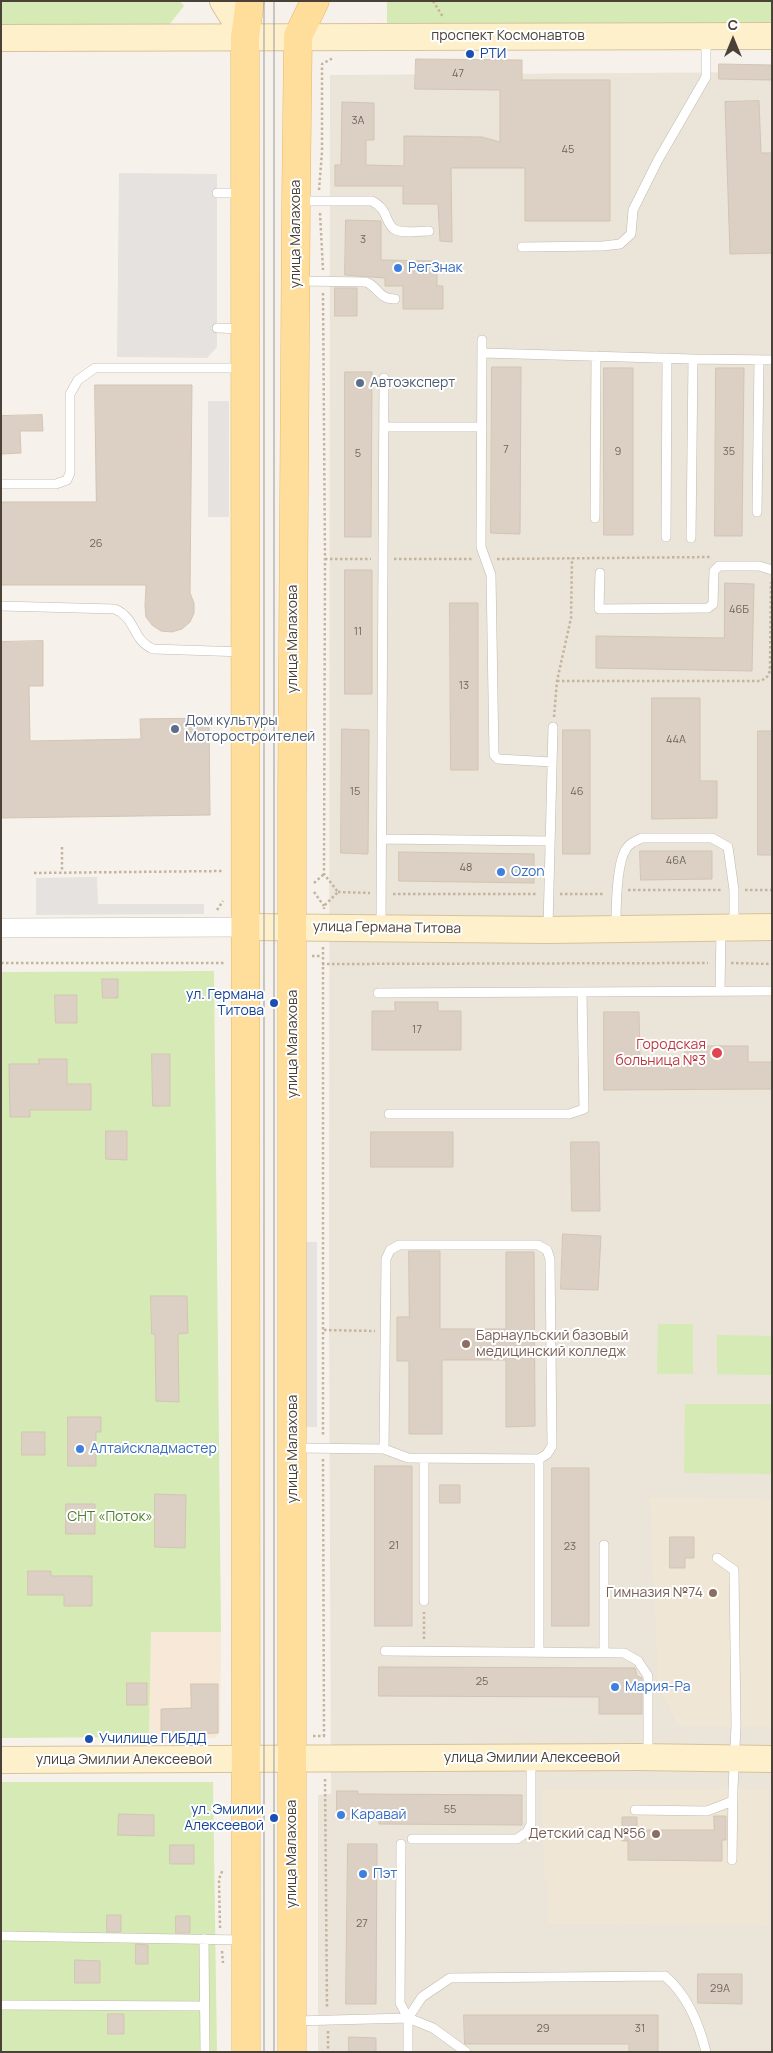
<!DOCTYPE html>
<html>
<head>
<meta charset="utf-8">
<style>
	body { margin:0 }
	#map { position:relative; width:773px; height:2053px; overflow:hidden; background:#f6f2eb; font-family:Manrope,sans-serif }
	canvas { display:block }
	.frame { position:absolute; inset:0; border:2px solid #4a4239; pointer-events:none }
	.north { position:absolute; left:708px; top:15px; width:50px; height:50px; -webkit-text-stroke:4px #fff; paint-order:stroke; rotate:0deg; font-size:14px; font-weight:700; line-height:20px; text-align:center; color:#4a4239 }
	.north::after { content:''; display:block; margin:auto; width:18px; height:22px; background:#4a4239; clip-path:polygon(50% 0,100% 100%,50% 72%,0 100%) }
</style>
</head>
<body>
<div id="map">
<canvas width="773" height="2053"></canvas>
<div class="frame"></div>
<div class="north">С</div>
</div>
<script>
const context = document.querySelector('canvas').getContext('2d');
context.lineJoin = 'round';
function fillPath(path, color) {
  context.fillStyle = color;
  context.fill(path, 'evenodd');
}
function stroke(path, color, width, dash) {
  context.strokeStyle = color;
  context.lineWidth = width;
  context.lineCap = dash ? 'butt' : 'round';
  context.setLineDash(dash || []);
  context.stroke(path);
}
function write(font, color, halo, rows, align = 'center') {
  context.font = font + ' Manrope,sans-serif';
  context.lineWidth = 4;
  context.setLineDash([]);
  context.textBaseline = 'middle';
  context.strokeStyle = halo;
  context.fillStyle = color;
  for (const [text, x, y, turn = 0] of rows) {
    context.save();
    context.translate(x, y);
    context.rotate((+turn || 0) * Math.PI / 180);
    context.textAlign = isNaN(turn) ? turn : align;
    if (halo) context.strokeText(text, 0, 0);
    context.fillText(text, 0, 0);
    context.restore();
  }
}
const residential = new Path2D(`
	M772 72V2052H318V1795L331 1794 329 1303 330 75Z`);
const commercial = new Path2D(`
	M151 1632H221L220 1732 215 1738 149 1737Z`);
const education = new Path2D(`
	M650 1498 772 1499V1727L678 1726 658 1687Z
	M542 1789H769L768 1925 548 1924 547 1879 544 1878Z`);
const green = new Path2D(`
	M1 1H180L184 6 169 25 1 28Z
	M387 1H772V23H387Z
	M214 971 221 1632H151L149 1737 1 1738V972Z
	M658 1324H693V1374H657Z
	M717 1335 772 1336V1375L717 1374Z
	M685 1404H772V1474L684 1473Z
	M1 1782H213L217 2052H1Z`);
const parking = new Path2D(`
	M119 173 217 174V347L207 358 117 357Z
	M208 401H229V517H208Z
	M97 877 98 904H204V914L36 915V878Z
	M301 1242H317V1427H301Z`);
const building = new Path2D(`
	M416 59 522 60V80H610V221H525V168H451L452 242 440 241 438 204H403V186H335V165H341L342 102 374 103V140H366V165L404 166V136L482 137 500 142V90L415 89Z
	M719 64 772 65V80L719 79Z
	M759 101 761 153H772V253L730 254 725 102Z
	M346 220 381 221V260L437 261V286H443V309H403V286H385V278L345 275Z
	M335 288H357V316H335Z
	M492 367H521L520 534 491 533Z
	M604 368H633V535H604Z
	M716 368H744L742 536H715Z
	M345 372H372L371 537H345Z
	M95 385H192L190 593 194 603V613L190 622 182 629 172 632 161 631 152 625 146 617 145 606 146 585H1V502H96Z
	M42 415 43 431H20L21 453 1 454V416Z
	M345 570H372V694H345Z
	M725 583 754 584 752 671 596 668V636L724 638Z
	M450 603H478V770H451Z
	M43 641V686H29L30 741 141 739 140 719 209 718 210 815 1 818V642Z
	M652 698H700V781H717V818L652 819Z
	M342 729 369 730 368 854 341 853Z
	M563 730H590V854H563Z
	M758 731H772V855H758Z
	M640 851H712V879L641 880Z
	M399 852 534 854V883L399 881Z
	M102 979H118V998H103Z
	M55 995H77V1023H56Z
	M395 1002H438V1011H461V1050H372V1011H395Z
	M604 1012H639L640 1061 685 1060V1046H748V1062H772V1089L604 1090Z
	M152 1054H170V1106H153Z
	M39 1059H67V1084H91V1110H30V1117H10L9 1064H39Z
	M106 1131H127V1160L106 1159Z
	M371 1132H453V1167H371Z
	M571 1142H599L600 1211H572Z
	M563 1234 601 1236 598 1290 561 1289Z
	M409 1251H440V1329H506V1252H534L535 1426 506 1427V1360H442V1434H409V1361H397V1317H409Z
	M151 1296H187L188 1333 178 1334 179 1402 156 1401 155 1334H152Z
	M68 1417H101V1432H96V1466H68Z
	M22 1432H45V1455H22Z
	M375 1466H412V1626H375Z
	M552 1468H589V1626H552Z
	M440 1485H460V1503H440Z
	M155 1494 186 1495 185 1548 155 1547Z
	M66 1504H95V1534H66Z
	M670 1537H694V1558H685V1568H670Z
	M28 1571H51V1576H92V1606H64V1595H28Z
	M379 1667 635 1668 637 1676 642 1678V1714H599V1697L379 1696Z
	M127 1683H147V1705H127Z
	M191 1684H218V1733L161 1735V1709L191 1708Z
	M337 1791H358V1794L522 1795V1825L379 1824V1819H337Z
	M119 1814 154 1815V1836L118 1835Z
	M714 1816H726V1840H722V1861L628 1860V1841H622V1817H637V1830H714Z
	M348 1844H377L376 2004H346Z
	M170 1845H194V1864H170Z
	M107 1915H121V1932H107Z
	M176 1916H190V1933H176Z
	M136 1944 148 1945V1964H136Z
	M75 1960 100 1961V1983H75Z
	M698 1974H742V2004L698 2003Z
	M108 2014H124V2034H108Z
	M464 2015H658V2052H629V2044H465Z
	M349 2037 376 2038V2052H349Z`);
const path = new Path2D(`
	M433 1 443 17
	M319 190 322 152V64L333 58
	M320 213 323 270
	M323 293 325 559 324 874 338 892 324 906V909
	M325 559H371
	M394 559H474
	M497 559 711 557
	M557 681H760C768 678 770 674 770 666L771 582
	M554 717 557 681 571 618 572 558
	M62 847V872
	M34 873 224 871
	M314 883 324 874
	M628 890H722
	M745 890H772
	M314 892 324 906
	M338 892 370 893
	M393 894H537
	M560 894H605
	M217 910 223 901
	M323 947V1436
	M312 956H322
	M1 963H225
	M731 963 772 964
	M322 964 708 963
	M324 1330 375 1331
	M323 1459 324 1736
	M424 1639V1612
	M313 1736H325
	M325 1779 327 2008
	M220 1928 219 1879 223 1869
	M222 1951 223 1963
	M328 2031V2052`);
const lane = new Path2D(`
	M217 193H242
	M299 201H372C389 210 384 221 394 229 401 234 420 231 429 231
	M522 247 603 246 620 244 631 234 633 210 658 160 706 77V39
	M299 281 366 282C379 287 378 299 395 299
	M217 328 242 329
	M482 340 481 547 491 575 494 755 498 759 552 762
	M483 353 693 359 691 538
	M693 359 772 360
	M384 427H482
	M1 484H56L67 480 70 473V394L78 380 95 368H243
	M757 512 759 360
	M595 518 596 356
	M666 537 667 358
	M600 573 599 609 708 608 713 604 714 571 719 566H759L772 570
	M1 606 115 609C137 619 132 640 153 649L244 652
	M382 839 549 841
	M381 925 384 378
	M616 926C616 908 616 864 626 849 630 843 635 841 642 838H712L728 847 734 890V925
	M548 927 553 727
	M720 991 721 930
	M378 993 772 991
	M389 1114H569L584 1109 582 992
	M294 1448 384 1449 386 1259 390 1250 399 1245H538L547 1250 550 1259 552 1446 547 1454 539 1459V1651
	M384 1449 408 1458 539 1459
	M424 1458V1601
	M717 1558 734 1570 736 1726 733 1789 732 1860
	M385 1651 624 1653 638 1661 648 1676V1755
	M604 1651V1545
	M635 1810 707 1811 733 1801
	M412 1839H517L527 1832 531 1824V1761
	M401 1844 400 2003 408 2018V2052
	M1 1936 243 1940
	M204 1939 205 2052
	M1 2005 204 2006
	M408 2018 422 1997 450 1978 665 1976C687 1995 699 2023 706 2052
	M295 2021 408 2018 433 2028 466 2052`);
const street = new Path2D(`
	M1 928 247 927`);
const secondary = new Path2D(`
	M223 1 245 37
	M1 38 772 36
	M247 927 548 930 772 927
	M1 1760 638 1757 772 1759`);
const primary = new Path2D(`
	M246 2052 245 37 250 1
	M292 2052V795L296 201 298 36 315 1`);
const tram = new Path2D(`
	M274 1V2052
	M264 2052V1`);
const markers = [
	[470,54,5,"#1a4fb4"],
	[398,268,5,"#3f7fe0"],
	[360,383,5,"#5c6f8a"],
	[175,729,5,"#5c6f8a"],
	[501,872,5,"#3f7fe0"],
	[274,1003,5,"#1a4fb4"],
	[717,1053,6,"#e0444e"],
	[466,1344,5,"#8d6e63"],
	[80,1449,5,"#3f7fe0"],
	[713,1593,5,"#8d6e63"],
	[615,1687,5,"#3f7fe0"],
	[89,1739,5,"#1a4fb4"],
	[341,1815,5,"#3f7fe0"],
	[274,1818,5,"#1a4fb4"],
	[656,1834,5,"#8d6e63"],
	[363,1874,5,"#3f7fe0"]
];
const numberNames = [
	["47",458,74],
	["3А",358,121],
	["45",568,150],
	["3",363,240],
	["7",506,450],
	["9",618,452],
	["35",729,452],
	["5",358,454],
	["26",96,544],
	["46Б",739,610],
	["11",358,632],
	["13",464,686],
	["44А",676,740],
	["15",355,792],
	["46",577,792],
	["46А",676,861],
	["48",466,868],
	["17",417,1030],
	["21",394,1546],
	["23",570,1547],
	["25",482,1682],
	["55",450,1810],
	["27",362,1924],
	["29А",720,1989],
	["29",543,2029],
	["31",640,2029]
];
const streetNames = [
	["проспект Космонавтов",508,36],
	["улица Малахова",296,234,-90],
	["улица Малахова",293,639,-90],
	["улица Германа Титова",387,928,1],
	["улица Малахова",293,1044,-90],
	["улица Малахова",293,1449,-90],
	["улица Эмилии Алексеевой",532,1758],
	["улица Эмилии Алексеевой",124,1760],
	["улица Малахова",292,1854,-90]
];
const transitNames = [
	["РТИ",480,54],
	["ул. Германа",264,995,"right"],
	["Титова",264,1011,"right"],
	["Училище ГИБДД",99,1739],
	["ул. Эмилии",264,1810,"right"],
	["Алексеевой",264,1826,"right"]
];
const shopNames = [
	["РегЗнак",408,268],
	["Ozon",511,872],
	["Алтайскладмастер",90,1449],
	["Мария-Ра",625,1687],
	["Каравай",351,1815],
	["Пэт",373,1874]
];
const serviceNames = [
	["Автоэксперт",370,383],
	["Дом культуры",185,721],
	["Моторостроителей",185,737]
];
const healthNames = [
	["Городская",706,1045],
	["больница №3",706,1061]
];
const educationNames = [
	["Барнаульский базовый",476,1336,"left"],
	["медицинский колледж",476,1352,"left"],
	["Гимназия №74",703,1593],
	["Детский сад №56",646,1834]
];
const parkNames = [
	["СНТ «Поток»",110,1517]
];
fillPath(residential, '#eae4d9');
fillPath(commercial, '#f7e8d7');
fillPath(education, '#efe6d5');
fillPath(green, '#d5eab4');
fillPath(parking, '#e5e2df');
fillPath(building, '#dbd0c3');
stroke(building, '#d3c5b3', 1);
stroke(lane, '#c2b9ad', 10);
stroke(street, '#c2b9ad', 20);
stroke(secondary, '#d6c39b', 28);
stroke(primary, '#e6b969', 29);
stroke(path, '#c4b49e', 2.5, [2.5, 2.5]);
stroke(lane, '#fff', 9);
stroke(street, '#fff', 19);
stroke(secondary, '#fff0cc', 26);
stroke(primary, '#ffdd9b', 28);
stroke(tram, '#999', 1);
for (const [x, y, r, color] of markers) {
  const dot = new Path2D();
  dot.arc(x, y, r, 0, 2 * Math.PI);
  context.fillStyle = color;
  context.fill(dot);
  stroke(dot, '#fff', 2);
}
write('11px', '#6e665c', null, numberNames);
write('14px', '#4a4239', '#fff', streetNames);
write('14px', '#164399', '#fff', transitNames, 'left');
write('14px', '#366cbe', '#fff', shopNames, 'left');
write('14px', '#4e5e75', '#fff', serviceNames, 'left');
write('14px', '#be3a42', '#fff', healthNames, 'right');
write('14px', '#785e54', '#fff', educationNames, 'right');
write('14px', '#4f7e2a', '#fff', parkNames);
</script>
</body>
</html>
